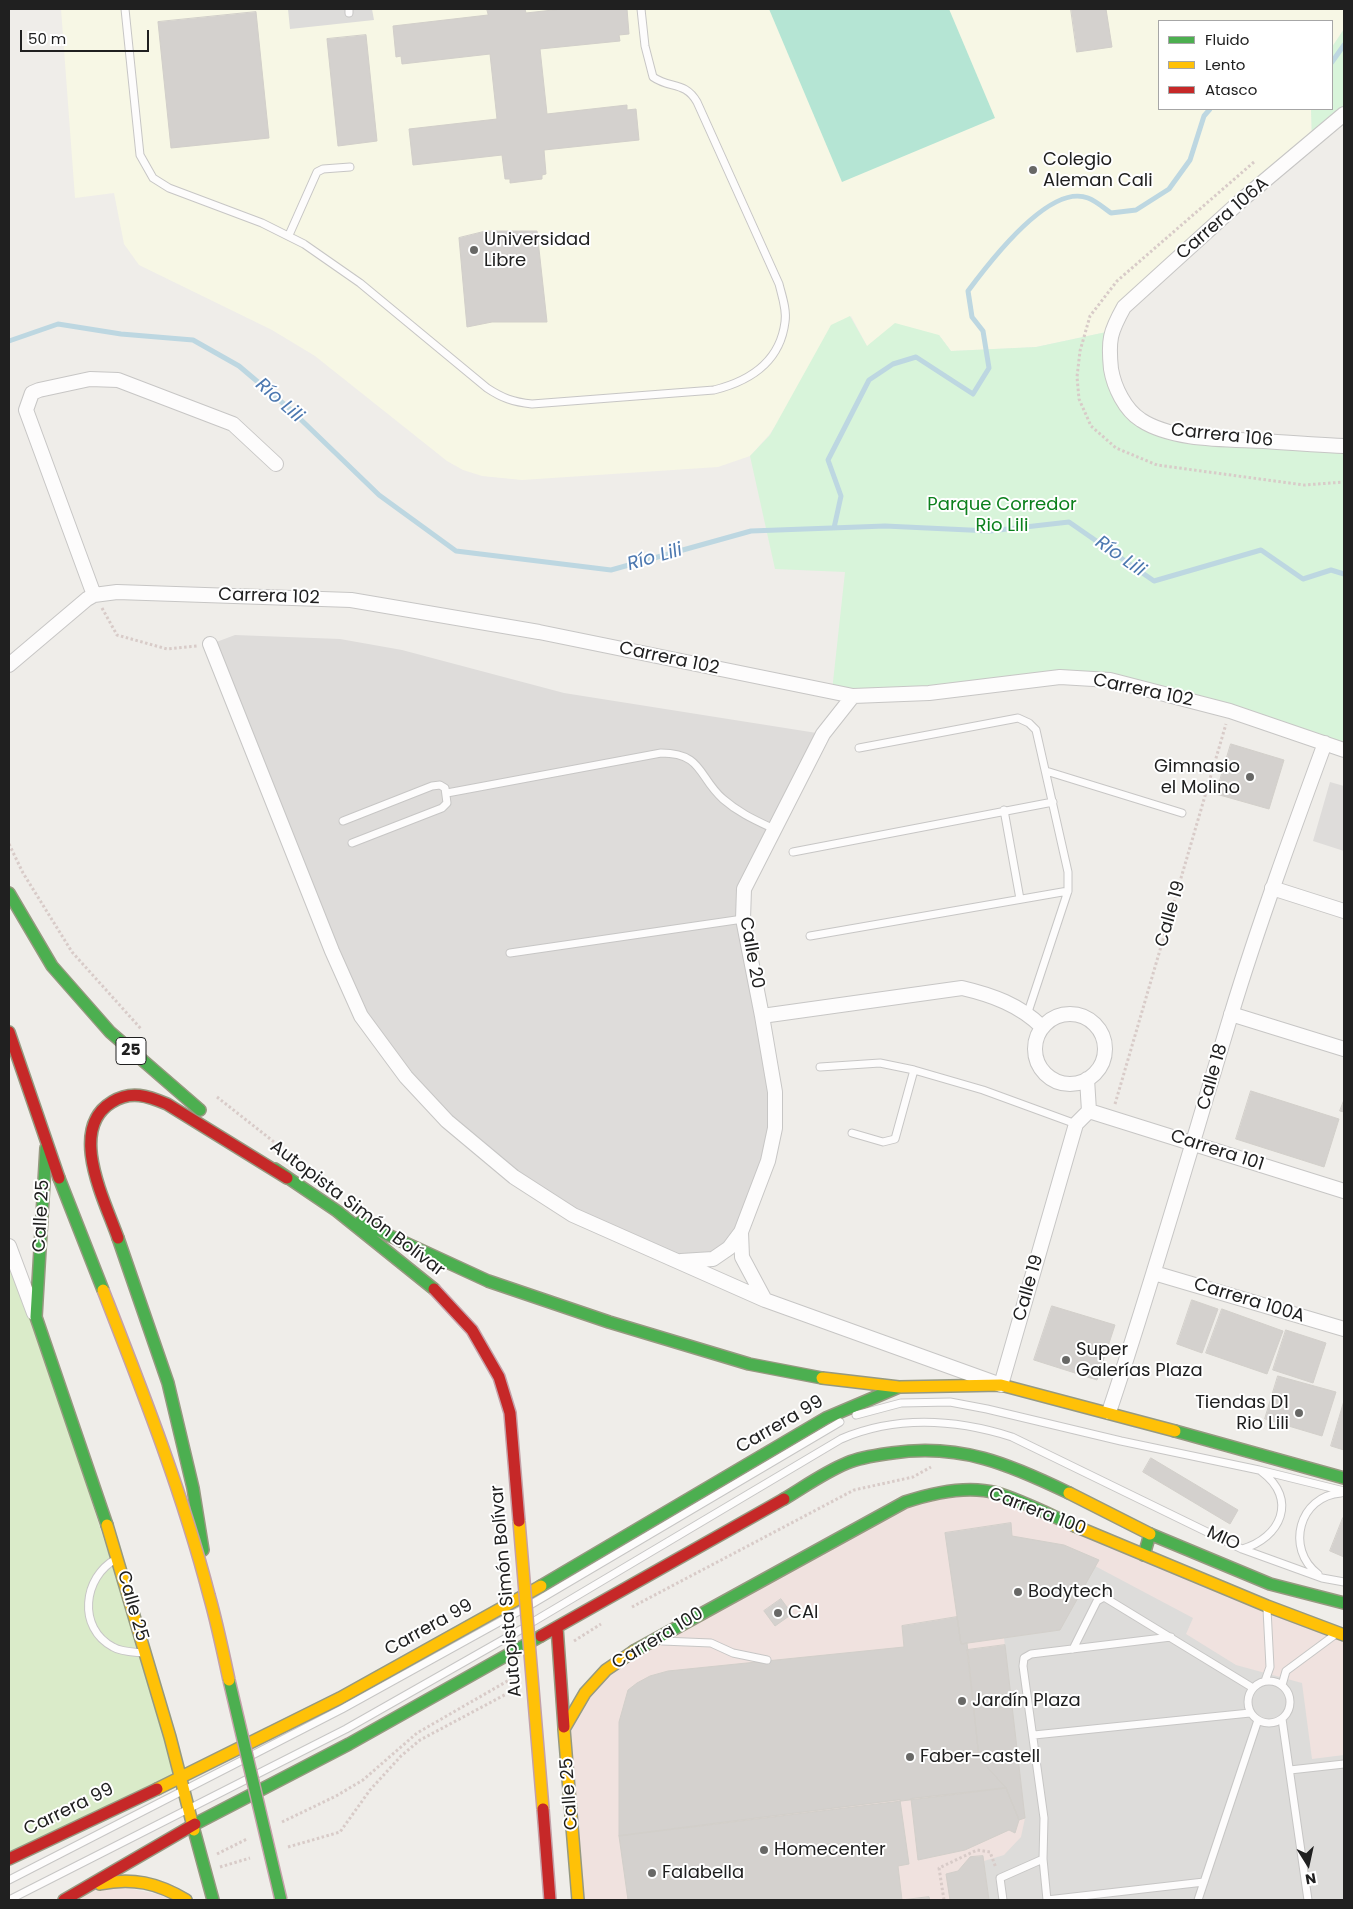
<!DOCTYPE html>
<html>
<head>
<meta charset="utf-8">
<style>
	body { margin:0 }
	#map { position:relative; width:1353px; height:1909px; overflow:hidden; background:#efede9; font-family:Poppins,sans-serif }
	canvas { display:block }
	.frame { position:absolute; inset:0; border:10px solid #202020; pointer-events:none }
	.legend { position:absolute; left:1158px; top:20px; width:175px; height:90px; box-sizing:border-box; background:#fff; border:1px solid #a6a6a6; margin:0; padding:6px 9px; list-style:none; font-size:15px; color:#202020 }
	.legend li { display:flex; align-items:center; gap:10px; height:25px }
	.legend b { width:25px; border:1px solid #a6a6a6 }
	.north { position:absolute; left:1283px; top:1839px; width:50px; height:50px; -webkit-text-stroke:4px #fff; paint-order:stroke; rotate:170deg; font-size:14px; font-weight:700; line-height:20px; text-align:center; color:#202020 }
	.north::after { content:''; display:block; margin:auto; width:18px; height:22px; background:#202020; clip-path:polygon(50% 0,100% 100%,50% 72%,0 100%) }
	.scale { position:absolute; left:20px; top:30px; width:129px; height:22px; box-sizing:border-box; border:2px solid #202020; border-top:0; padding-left:6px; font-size:15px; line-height:18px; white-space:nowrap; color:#202020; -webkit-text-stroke:4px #fff; paint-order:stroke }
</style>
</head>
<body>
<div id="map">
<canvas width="1353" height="1909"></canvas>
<div class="frame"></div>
<ul class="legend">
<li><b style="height:6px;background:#4caf50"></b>Fluido</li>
<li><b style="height:6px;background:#ffc107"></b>Lento</li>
<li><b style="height:6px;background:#c62828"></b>Atasco</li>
</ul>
<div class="north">N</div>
<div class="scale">50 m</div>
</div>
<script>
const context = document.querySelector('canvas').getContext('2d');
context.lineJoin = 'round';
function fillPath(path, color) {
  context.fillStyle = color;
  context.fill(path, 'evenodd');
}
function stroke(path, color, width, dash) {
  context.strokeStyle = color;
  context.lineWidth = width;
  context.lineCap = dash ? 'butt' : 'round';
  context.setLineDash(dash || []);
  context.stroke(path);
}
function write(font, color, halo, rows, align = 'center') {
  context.font = font + ' Poppins,sans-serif';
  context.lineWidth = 4;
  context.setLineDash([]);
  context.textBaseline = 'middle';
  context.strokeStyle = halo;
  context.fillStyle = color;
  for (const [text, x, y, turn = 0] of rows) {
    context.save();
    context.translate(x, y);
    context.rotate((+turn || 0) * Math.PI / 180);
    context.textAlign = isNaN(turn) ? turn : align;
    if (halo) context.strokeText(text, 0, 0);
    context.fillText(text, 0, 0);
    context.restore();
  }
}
const residential = new Path2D(`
	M235 635 340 639 402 650 564 693 823 734 744 889 775 1128 729 1248 696 1261 573 1215 447 1121 361 1016 211 644Z
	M1330 782 1344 786V851L1313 841Z`);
const commercial = new Path2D(`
	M968 1490 1344 1635V1900H578L564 1729 606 1670 905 1502Z
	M103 1883 186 1900H64Z`);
const education = new Path2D(`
	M61 9H1344V29L1332 47V21H1159V109H1311L1312 142 1124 307 1111 331 1036 347 951 351 939 335 867 346 851 316 769 435 750 456 718 467 522 480 482 476 463 470 447 461 315 356 272 330 139 265 124 244 114 193 75 198Z`);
const religious = new Path2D(`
	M288 9H372L374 20 290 29Z
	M1095 1566 1193 1618 1186 1634 1236 1665 1302 1683 1312 1759 1344 1755V1900H989L984 1861 1004 1855 1021 1837 1025 1818 1004 1638 1060 1630Z`);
const grass = new Path2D(`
	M9 1246 181 1778 9 1859Z`);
const park = new Path2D(`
	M1344 29V114L1312 142 1311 109H1332V47Z
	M850 316 867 346 895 323 939 335 951 351 1036 347 1111 331 1109 351 1125 403 1157 428 1344 446V750L1110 680 929 693 832 691 845 572 775 569 750 456 770 435 831 325Z`);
const pitch = new Path2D(`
	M769 9H949L995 118 842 182Z`);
const stream = new Path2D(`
	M1332 62 1344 45
	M9 341 58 324 121 334 193 340 239 366 291 410 379 495 456 551 611 570 751 531 885 526 990 531 1069 522 1154 581 1261 550 1303 579 1331 570 1344 574
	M834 528 841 496 828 460 869 380 893 364 916 357 973 394 989 368 983 331 972 317 968 291C988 264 1049 183 1088 198 1096 201 1104 208 1111 213L1136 210 1169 189 1190 160 1204 116 1210 109`);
const building = new Path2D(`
	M487 9H525L526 13 562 9H627L629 34 619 35 620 41 540 49 547 114 627 105V110L636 109 639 140 544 150 546 174 542 175V179L510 183V179H505L502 155 413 165 409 129 497 119 490 54 402 64 401 56 396 57 393 26 488 15Z
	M1071 9H1106L1112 47 1077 52Z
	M256 12 269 138 171 148 158 22Z
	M366 35 377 141 338 146 327 39Z
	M486 231H537L547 322H492L467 327 459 238Z
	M1231 744 1284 760 1269 809 1216 794Z
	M1251 1091 1339 1119 1324 1167 1236 1139Z
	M1344 1100V1112L1340 1111Z
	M1192 1300 1218 1309 1202 1353 1177 1344Z
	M1052 1306 1115 1325 1097 1380 1034 1360Z
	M1222 1309 1283 1331 1267 1374 1206 1353Z
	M1286 1330 1326 1343 1313 1383 1273 1370Z
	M1278 1376 1336 1392 1322 1436 1265 1419Z
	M1344 1401V1450L1331 1446Z
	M1151 1458 1238 1510 1230 1524 1143 1472Z
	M1343 1518 1344 1519V1557L1330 1551Z
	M1011 1523 1012 1536 1064 1545 1099 1560 1060 1630 961 1644 945 1533Z
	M781 1599 792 1614 775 1626 764 1611Z
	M957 1617 961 1644 967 1643 979 1758 1006 1788 619 1836V1722L628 1690 637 1683 650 1676 668 1671 904 1647 902 1626Z
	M1005 1645 1025 1818 1019 1820 1006 1788 979 1758 967 1650Z
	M1006 1788 1019 1820 1015 1833 1009 1830 965 1850 918 1860 911 1799Z
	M900 1800 909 1864 898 1866 902 1900H628L619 1836Z
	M983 1856 989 1900H950L946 1874 958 1871 970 1857Z
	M929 1897 930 1900H902Z`);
const path = new Path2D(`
	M1254 162 1117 281 1090 316 1080 351 1077 377 1079 399 1091 426 1116 448 1157 465 1304 485 1344 482
	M102 608 117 635 167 649 197 646
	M9 844 23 873 72 952 142 1030
	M217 1097 283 1149
	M1115 1104 1226 724
	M632 1607 854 1490 913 1477 931 1467
	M574 1641 601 1624
	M282 1822 336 1796 363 1780 417 1733 511 1679
	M288 1847 340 1832 370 1790 401 1756 420 1740 512 1691
	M217 1854 247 1839
	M220 1867 250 1858
	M944 1900 939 1868 977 1850 990 1852 996 1868`);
const lane = new Path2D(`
	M125 9 140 155 153 178 169 188 262 223 304 244 360 283 487 388C502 398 513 402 532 404L714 390C750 381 780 362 785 322 787 310 782 296 779 284L697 102C685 81 670 89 653 77L645 46 641 9
	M349 9V13
	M289 235 317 172 323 169 350 167
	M859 748 1018 718 1029 723 1036 730 1068 872V891L1028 1012
	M1046 771 1182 813
	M447 793 661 753C703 753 698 777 723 799 739 813 755 820 774 829
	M1004 810 1020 899
	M343 821 432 786 440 785 445 788 447 803 442 808 352 843
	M793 852 1053 802
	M810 936 1068 891
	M510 953 743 919
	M820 1067 880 1063 914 1070 983 1090 1076 1124
	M852 1133 883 1142 895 1139 914 1070
	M856 1415 901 1403 950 1402 987 1409 1121 1441 1259 1470 1344 1491
	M1242 1549C1281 1538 1298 1499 1262 1472
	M116 1559C83 1577 77 1628 113 1647 121 1652 134 1652 143 1653
	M1318 1574C1285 1549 1299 1496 1341 1493
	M530 1605 840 1422
	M531 1623 841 1439C897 1415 955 1419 1012 1437L1242 1549 1322 1578 1344 1582
	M662 1641 711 1643 733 1653 767 1660
	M1073 1649 1097 1601 1104 1597 1253 1688
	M1265 1681 1270 1667 1267 1609
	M1248 1702a21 21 0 1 1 42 0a21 21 0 1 1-42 0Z
	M1282 1685 1286 1671 1336 1634
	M1282 1719 1308 1900
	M1034 1735 1250 1713
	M1290 1770 1344 1764
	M9 1880 342 1709 521 1610
	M9 1900 346 1729 522 1629
	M1003 1900 1000 1878 1043 1859
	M1047 1900 1043 1859 1044 1818 1023 1666 1024 1658 1031 1654 1171 1637
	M1047 1900 1204 1882
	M1198 1900 1258 1720`);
const street = new Path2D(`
	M1344 114 1244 198 1124 307C1110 332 1108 340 1111 369 1114 387 1125 410 1141 420 1173 441 1227 439 1264 441 1291 443 1318 445 1344 446
	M94 595 26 410 32 393 39 390 90 379 118 380 233 424 276 464
	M210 644 332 951 361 1016 406 1077 447 1121 514 1177 573 1215 765 1300 1001 1385 1076 1124 1089 1111 1087 1079
	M9 665 87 599 94 595 117 592 351 600 539 632 853 696 929 693 1060 677 1110 680 1230 711 1344 750
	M1272 888 1344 911
	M1231 1014 1344 1049
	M1035 1049a35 35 0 1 1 70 0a35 35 0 1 1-70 0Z
	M762 1016 962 988C992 995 1020 1005 1042 1027
	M1089 1111 1344 1191
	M741 1232 742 1257 765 1300
	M9 1246 34 1313
	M681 1261 713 1259 729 1248 741 1232 768 1161 775 1128V1092L762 1016 743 919 744 889 823 734 853 696
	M1154 1273 1344 1329
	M1109 1412C1153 1281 1191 1147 1231 1015 1259 923 1292 833 1325 743`);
const fast = new Path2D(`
	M9 893 52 966 110 1032 200 1110
	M46 1148 36 1317 107 1525
	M275 1169 337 1211 434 1289
	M59 1178 103 1290
	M360 1222 488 1281 609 1322 749 1364 822 1378
	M118 1238 168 1383 193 1488 203 1550
	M1175 1431 1344 1478
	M784 1499C804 1487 825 1472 847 1463 861 1457 878 1455 892 1453 960 1443 1009 1464 1069 1493
	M1144 1555 1150 1534 1270 1584 1344 1603
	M541 1586 826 1418 899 1387
	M634 1651 905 1502C932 1493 968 1485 997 1493 1023 1501 1050 1515 1075 1526
	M195 1824 349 1744 541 1636
	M194 1830 213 1900`);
const slow = new Path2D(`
	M822 1378 899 1387 1001 1385 1175 1431
	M1069 1493 1150 1534
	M107 1525 170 1737 194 1830
	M1075 1526 1267 1606 1344 1635
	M157 1789 340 1698 541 1586
	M100 1884C132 1877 158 1883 186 1900
	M578 1900 564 1729 585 1693 606 1670 634 1651`);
const jam = new Path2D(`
	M9 1032 59 1178
	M118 1238C105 1201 67 1129 112 1102 131 1090 148 1096 167 1104L287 1178
	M557 1627 564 1727
	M541 1636 784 1499
	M9 1859 157 1789
	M64 1900 195 1824`);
const fastBridge = new Path2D(`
	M229 1680 281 1900`);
const slowBridge = new Path2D(`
	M103 1290C142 1390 182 1491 209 1595 217 1623 223 1652 229 1680
	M519 1521 543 1809`);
const jamBridge = new Path2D(`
	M434 1289 472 1330 499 1377 510 1413 519 1521
	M543 1809 550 1900`);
const markers = [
	[1033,170,5,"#686866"],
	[474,250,5,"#686866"],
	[1250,777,5,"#686866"],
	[1066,1360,5,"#686866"],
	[1299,1413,5,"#686866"],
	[1018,1592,5,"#686866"],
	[778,1613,5,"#686866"],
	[962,1701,5,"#686866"],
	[910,1757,5,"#686866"],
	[764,1850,5,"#686866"],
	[652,1873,5,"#686866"]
];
const shields = [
	[131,1051,30]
];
const shieldNames = [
	["25",131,1051]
];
const poiNames = [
	["Colegio",1043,160],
	["Aleman Cali",1043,181],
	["Universidad",484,240],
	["Libre",484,261],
	["Gimnasio",1240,767,"right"],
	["el Molino",1240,788,"right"],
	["Super",1076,1350],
	["Galerías Plaza",1076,1371],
	["Tiendas D1",1289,1403,"right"],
	["Rio Lili",1289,1424,"right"],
	["Bodytech",1028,1592],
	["CAI",788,1613],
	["Jardín Plaza",972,1701],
	["Faber-castell",920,1757],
	["Homecenter",774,1850],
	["Falabella",662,1873]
];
const streetNames = [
	["Carrera 106A",1223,219,-41],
	["Carrera 106",1222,436,6],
	["Carrera 102",269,597,2],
	["Carrera 102",669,659,12],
	["Carrera 102",1143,691,12],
	["Calle 19",1171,914,-74],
	["Calle 20",751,953,80],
	["Calle 18",1213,1077,-74],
	["Carrera 101",1217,1151,18],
	["Autopista Simón Bolívar",357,1209,37],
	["Calle 25",42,1216,-87],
	["Calle 19",1029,1288,-74],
	["Carrera 100A",1249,1301,17],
	["Carrera 99",780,1425,-30],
	["Carrera 100",1037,1512,21],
	["MIO",1223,1539,25],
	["Autopista Simón Bolívar",507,1591,-95],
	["Calle 25",132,1606,74],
	["Carrera 99",429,1628,-29],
	["Carrera 100",658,1639,-31],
	["Calle 25",570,1794,-94],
	["Carrera 99",69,1810,-26]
];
const parkNames = [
	["Parque Corredor",1002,505],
	["Rio Lili",1002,526]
];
const waterNames = [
	["Río Lili",279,401,41],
	["Río Lili",1120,557,35],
	["Río Lili",655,558,-16]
];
fillPath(residential, '#dedcda');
fillPath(commercial, '#f0e2df');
fillPath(education, '#f7f7e5');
fillPath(religious, '#dddcda');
fillPath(grass, '#daebc9');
fillPath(park, '#d8f4da');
fillPath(pitch, '#b5e5d4');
stroke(stream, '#bdd7e1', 5);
fillPath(building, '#d4d1ce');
stroke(building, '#d2cfca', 1);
stroke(lane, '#c7c6c5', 9);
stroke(street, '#c7c6c5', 16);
stroke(fast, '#969980', 14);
stroke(slow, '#969980', 14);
stroke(jam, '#969980', 14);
stroke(path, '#d8cbc8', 3, [2.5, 2.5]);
stroke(lane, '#fdfcfc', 7);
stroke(street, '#fdfcfc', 14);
stroke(fast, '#4caf50', 11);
stroke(slow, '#ffc107', 11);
stroke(jam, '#c62828', 11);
stroke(fastBridge, '#c4a1a8', 14, []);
stroke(slowBridge, '#c4a1a8', 14, []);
stroke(jamBridge, '#c4a1a8', 14, []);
stroke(fastBridge, '#4caf50', 11);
stroke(slowBridge, '#ffc107', 11);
stroke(jamBridge, '#c62828', 11);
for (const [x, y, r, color] of markers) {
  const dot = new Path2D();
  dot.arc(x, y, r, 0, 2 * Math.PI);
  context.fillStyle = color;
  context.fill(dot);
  stroke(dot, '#fff', 2);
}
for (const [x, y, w] of shields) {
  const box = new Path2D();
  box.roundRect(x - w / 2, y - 13.5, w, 27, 4);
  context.fillStyle = '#fff';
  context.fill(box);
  stroke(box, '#202020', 1);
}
write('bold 16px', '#202020', null, shieldNames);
write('18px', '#202020', '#fff', poiNames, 'left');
write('18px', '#202020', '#fff', streetNames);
write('18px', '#0c801d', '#fff', parkNames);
write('italic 19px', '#4c78b0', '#fff', waterNames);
</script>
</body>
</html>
